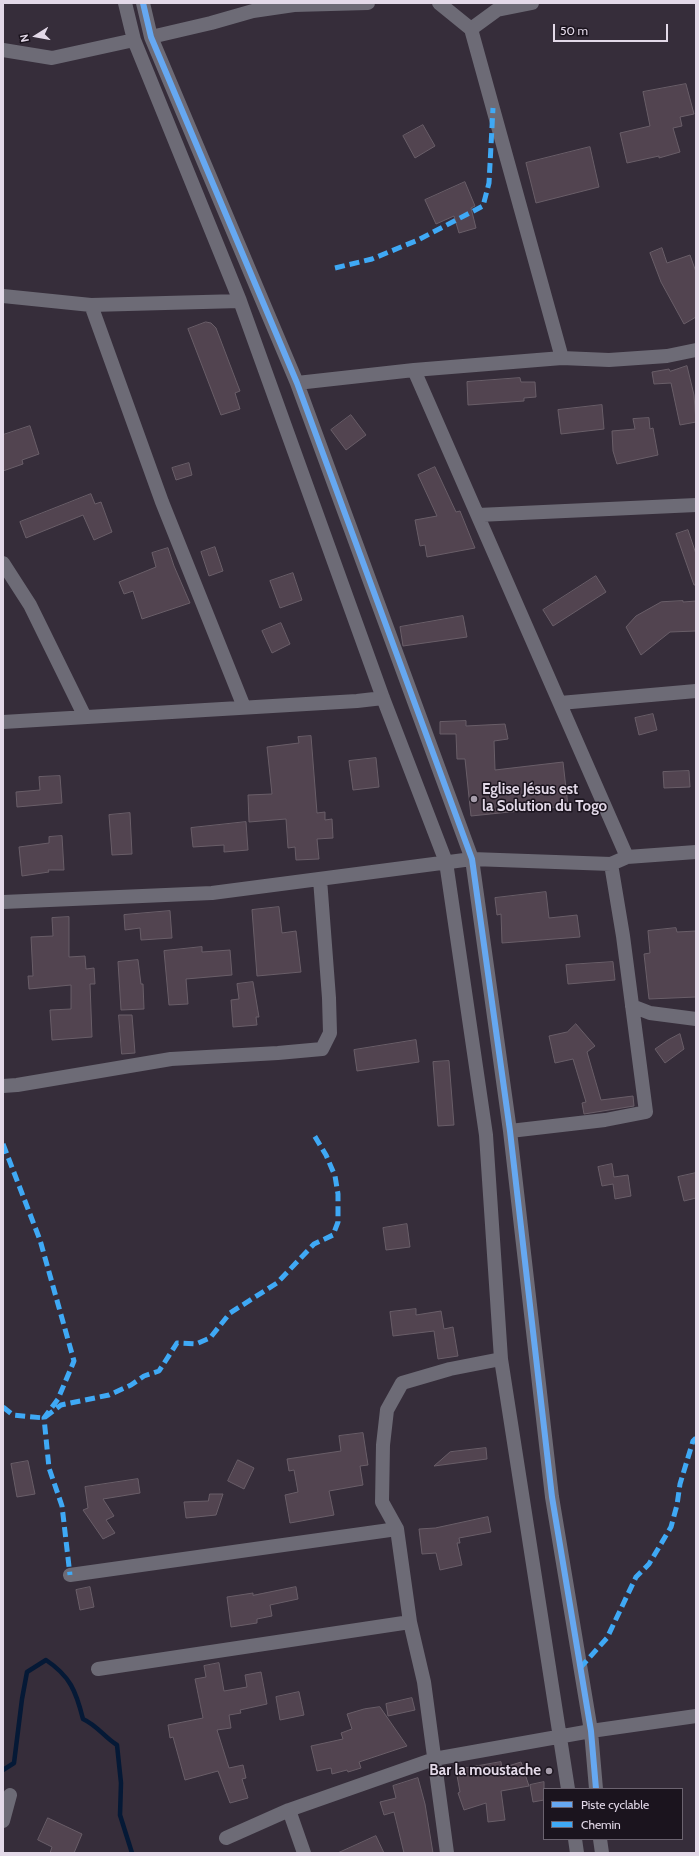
<!DOCTYPE html>
<html>
<head>
<meta charset="utf-8">
<style>
	body { margin:0 }
	#map { position:relative; width:699px; height:1856px; overflow:hidden; background:#362d3a; font-family:Cabin,sans-serif }
	canvas { display:block }
	.frame { position:absolute; inset:0; border:4px solid #e3d9e8; pointer-events:none }
	.legend { position:absolute; left:543px; top:1788px; width:140px; height:52px; box-sizing:border-box; background:#1b141e; border:1px solid #6b636f; margin:0; padding:5px 7px; list-style:none; font-size:12px; color:#e3d9e8 }
	.legend li { display:flex; align-items:center; gap:8px; height:20px }
	.legend b { width:20px; border:1px solid #6b636f }
	.north { position:absolute; left:16px; top:16px; width:40px; height:40px; -webkit-text-stroke:3px #1b141e; paint-order:stroke; rotate:259deg; font-size:11px; font-weight:700; line-height:16px; text-align:center; color:#e3d9e8 }
	.north::after { content:''; display:block; margin:auto; width:14px; height:18px; background:#e3d9e8; clip-path:polygon(50% 0,100% 100%,50% 72%,0 100%) }
	.scale { position:absolute; left:553px; top:24px; width:115px; height:18px; box-sizing:border-box; border:2px solid #e3d9e8; border-top:0; padding-left:5px; font-size:12px; line-height:14px; white-space:nowrap; color:#e3d9e8; -webkit-text-stroke:3px #1b141e; paint-order:stroke }
</style>
</head>
<body>
<div id="map">
<canvas width="699" height="1856"></canvas>
<div class="frame"></div>
<ul class="legend">
<li><b style="height:5px;background:#66a8f1"></b>Piste cyclable</li>
<li><b style="height:5px;background:#3fa9f5"></b>Chemin</li>
</ul>
<div class="north">N</div>
<div class="scale">50 m</div>
</div>
<script>
const context = document.querySelector('canvas').getContext('2d');
context.lineJoin = 'round';
function stroke(path, color, width, dash) {
  context.strokeStyle = color;
  context.lineWidth = width;
  context.lineCap = dash ? 'butt' : 'round';
  context.setLineDash(dash || []);
  context.stroke(path);
}
function fillPath(path, color) {
  context.fillStyle = color;
  context.fill(path, 'evenodd');
}
function write(font, color, halo, rows, align = 'center') {
  context.font = font + ' Cabin,sans-serif';
  context.lineWidth = 3;
  context.setLineDash([]);
  context.textBaseline = 'middle';
  context.strokeStyle = halo;
  context.fillStyle = color;
  for (const [text, x, y, turn = 0] of rows) {
    context.save();
    context.translate(x, y);
    context.rotate((+turn || 0) * Math.PI / 180);
    context.textAlign = isNaN(turn) ? turn : align;
    if (halo) context.strokeText(text, 0, 0);
    context.fillText(text, 0, 0);
    context.restore();
  }
}
const stream = new Path2D(`
	M3 1770 14 1763 22 1699 27 1672 46 1660C70 1676 76 1691 83 1719 98 1726 104 1737 117 1745L121 1783 120 1815 132 1853`);
const building = new Path2D(`
	M686 84 694 114 680 117 682 126 673 128 680 152 659 158V156L627 163 620 133 650 126 643 92Z
	M423 125 435 146 415 158 403 136Z
	M590 147 599 187 536 203 526 163Z
	M465 182 475 206 471 208 476 228 459 233 454 216 436 224 425 200Z
	M662 248 667 263 690 255 696 272V317L684 324 661 282 650 253Z
	M206 322 211 323 216 328 240 391 235 393 240 409 221 415 188 329Z
	M687 366 694 395 696 422 680 425 671 383 654 384 652 372 669 369 670 371Z
	M520 378 521 382H535L536 397 524 398V401L468 405 467 382Z
	M602 405 604 429 561 434 558 410Z
	M351 415 366 435 346 450 331 430Z
	M649 418 650 429 653 428 658 455 617 464 613 451 612 431 635 429 633 419Z
	M30 426 39 454 22 460 23 464 3 471V435Z
	M189 463 192 475 176 480 172 468Z
	M435 467 456 512 460 511 475 548 427 557 425 545 420 546 415 520 437 516 418 475Z
	M91 494 95 504 101 502 112 532 94 540 83 515 26 538 20 522Z
	M688 530 696 554V585H694L676 534Z
	M215 547 223 571 209 576 201 552Z
	M168 548 174 566 190 603 142 619 133 591 124 594 119 582 156 567 152 553Z
	M293 573 302 600 280 608 270 581Z
	M596 576 606 592 553 626 543 610Z
	M683 601V602L696 601V631L670 632 641 655 626 627 636 616 661 602Z
	M463 616 467 637 403 646 400 627Z
	M281 623 290 644 272 653 262 631Z
	M653 714 657 730 639 735 635 718Z
	M466 721V726L505 724 508 739 494 741 495 770 563 762 568 806 471 816 465 759H457L456 734H440V722Z
	M311 736 317 813 325 812V820L332 819 333 838 317 839 319 859 296 860 295 847 288 848 286 819 249 822 248 795 272 794 267 747 299 743 298 737Z
	M376 758 379 787 353 790 349 761Z
	M689 771 690 787 664 788 663 772Z
	M60 776 62 803 17 807 16 792 40 790 39 777Z
	M130 813 132 854 112 855 109 815Z
	M246 822 248 850 224 852V845L193 847 191 828Z
	M62 836 64 870H48L49 872 22 876 19 847 49 843V837Z
	M546 892 549 918 577 915 580 937 502 943 501 914 497 915 495 898Z
	M279 907 282 933 296 931 301 972 257 976 252 910Z
	M170 911 172 938 141 940 140 928 125 930 124 915Z
	M69 917V957L85 956 86 969 94 968 95 984H90L92 1037 52 1040 50 1010 71 1009V985L29 989 28 976H33L31 937 53 936 52 918Z
	M676 928 677 932 696 931V997L649 999 644 954 650 953 648 931Z
	M202 947V952L230 950 232 975 186 979 188 1004 169 1005 164 951Z
	M138 960 141 984H143L144 1009 121 1010 118 962Z
	M613 962 615 980 568 984 566 965Z
	M253 982 259 1017H256L257 1025 233 1027 231 1000 239 999 237 984Z
	M119 1015H132L135 1053 122 1054Z
	M576 1024 595 1046 587 1052 601 1100 633 1096 634 1106 584 1114 582 1103 586 1102 573 1059 555 1063 549 1036 567 1032Z
	M680 1034 684 1049 665 1063 655 1049 668 1040Z
	M416 1040 419 1062 357 1071 354 1050Z
	M449 1061 454 1125 438 1126 433 1062Z
	M612 1164 614 1177 628 1175 631 1196 615 1199 613 1184 602 1186 598 1167Z
	M696 1173V1198L684 1201 678 1177Z
	M407 1224 410 1247 386 1250 383 1228Z
	M416 1309V1315L441 1311 444 1329 453 1327 458 1356 438 1359 434 1331 393 1336 390 1312Z
	M363 1433 368 1465 360 1466 363 1485 329 1491 334 1515 290 1523 285 1495 298 1492 294 1470 289 1471 287 1459 341 1451 339 1436Z
	M486 1448 487 1459 434 1466 450 1452Z
	M238 1460 254 1468 244 1489 228 1481Z
	M28 1461 35 1494 17 1497 11 1464Z
	M138 1479 140 1493 103 1499 114 1516 106 1520 115 1533 103 1539 83 1510 88 1508 85 1487Z
	M210 1494H223L216 1515 186 1518 184 1502 208 1501Z
	M488 1517 491 1532 459 1538 460 1543H457L462 1565 440 1570 436 1553 422 1554 419 1529 435 1528Z
	M90 1587 94 1607 80 1610 76 1590Z
	M296 1587 298 1599 270 1605 272 1616 257 1619V1623L231 1627 227 1597 253 1593V1595Z
	M219 1663 224 1691 247 1687 245 1675 261 1672 267 1704 240 1710 241 1713 229 1715 231 1728 217 1730 229 1768 243 1765 246 1778 242 1779 248 1798 230 1803 218 1771 185 1780 173 1737 170 1738 168 1725 203 1718 195 1679 206 1677 204 1666Z
	M299 1692 304 1715 280 1720 276 1697Z
	M412 1698 415 1710 388 1716 386 1704Z
	M380 1707 407 1746 359 1762 361 1768 348 1772 347 1770 332 1774 331 1768 317 1771 311 1746 343 1739 341 1733 352 1729 347 1714 364 1709Z
	M501 1762 502 1768 521 1762 529 1786 501 1791 505 1820 488 1822 486 1803 464 1810 458 1793 460 1792 456 1770Z
	M418 1778 425 1804 433 1853H404L394 1812 384 1815 380 1802 396 1798 393 1786Z
	M544 1782V1800L533 1802 530 1785Z
	M48 1818 82 1834 74 1853H50L52 1847 38 1840Z
	M376 1836 384 1853H338Z`);
const street = new Path2D(`
	M125 3 134 40 240 301 383 698 446 862 486 1135 501 1359 568 1789
	M143 3 151 37 297 383 472 859 510 1131 552 1497 591 1731 596 1789
	M439 3 471 29 562 358
	M471 29 497 10 532 3
	M151 37 211 23 253 11 294 5 368 3
	M3 50 52 58 134 40
	M3 296 91 305 240 301
	M91 305 162 502 244 707
	M414 370 627 857
	M297 383 414 370 562 358 609 360 667 356 696 350
	M478 515 696 505
	M3 563 30 605 85 717
	M560 703 696 691
	M3 722 357 701 383 698
	M3 902 212 893 472 859 611 864 627 857 696 852
	M632 1006 650 1013 696 1019
	M3 1086 17 1085 171 1059 278 1053 322 1049 330 1033 329 998 320 879
	M510 1131 605 1120 646 1112 623 936 611 864
	M70 1575 397 1529
	M98 1669 410 1622
	M289 1810 304 1853
	M3 1821 10 1795
	M226 1838 289 1810 434 1759 591 1731 696 1716
	M575 1839 577 1853
	M600 1839 602 1853
	M447 1853 424 1682 410 1622 397 1529 382 1502 383 1445 387 1410 402 1383 450 1369 501 1359`);
const quiet = new Path2D(`
	M335 268 372 259 418 240 483 206 489 183 493 108
	M3 1144 40 1240 74 1361 58 1399 44 1418 49 1468 62 1506 70 1575
	M3 1407 13 1415 44 1418 61 1405 109 1395 131 1385 144 1376 159 1371 177 1343 196 1344 210 1338 230 1313 277 1283 314 1244 333 1235 338 1222V1194L335 1176 326 1155 314 1135
	M580 1668 607 1638 636 1577 649 1564 671 1527 677 1505 680 1484 693 1441 696 1438`);
const cycleway = new Path2D(`
	M143 3 151 37 297 383 472 859 510 1131 552 1497 591 1731 596 1789`);
const markers = [
	[474,799,4,"#a69dab"],
	[549,1771,4,"#a69dab"]
];
const poiNames = [
	["Eglise Jésus est",482,790],
	["la Solution du Togo",482,807],
	["Bar la moustache",541,1771,"right"]
];
stroke(stream, '#051936', 4.5);
fillPath(building, '#524450');
stroke(building, '#695e68', 1);
stroke(street, '#6d6b76', 14);
stroke(quiet, '#3fa9f5', 5, [10, 5]);
stroke(cycleway, '#66a8f1', 6);
for (const [x, y, r, color] of markers) {
  const dot = new Path2D();
  dot.arc(x, y, r, 0, 2 * Math.PI);
  context.fillStyle = color;
  context.fill(dot);
  stroke(dot, '#1b141e', 1.5);
}
write('bold 15px', '#e3d9e8', '#1b141e', poiNames, 'left');
</script>
</body>
</html>
